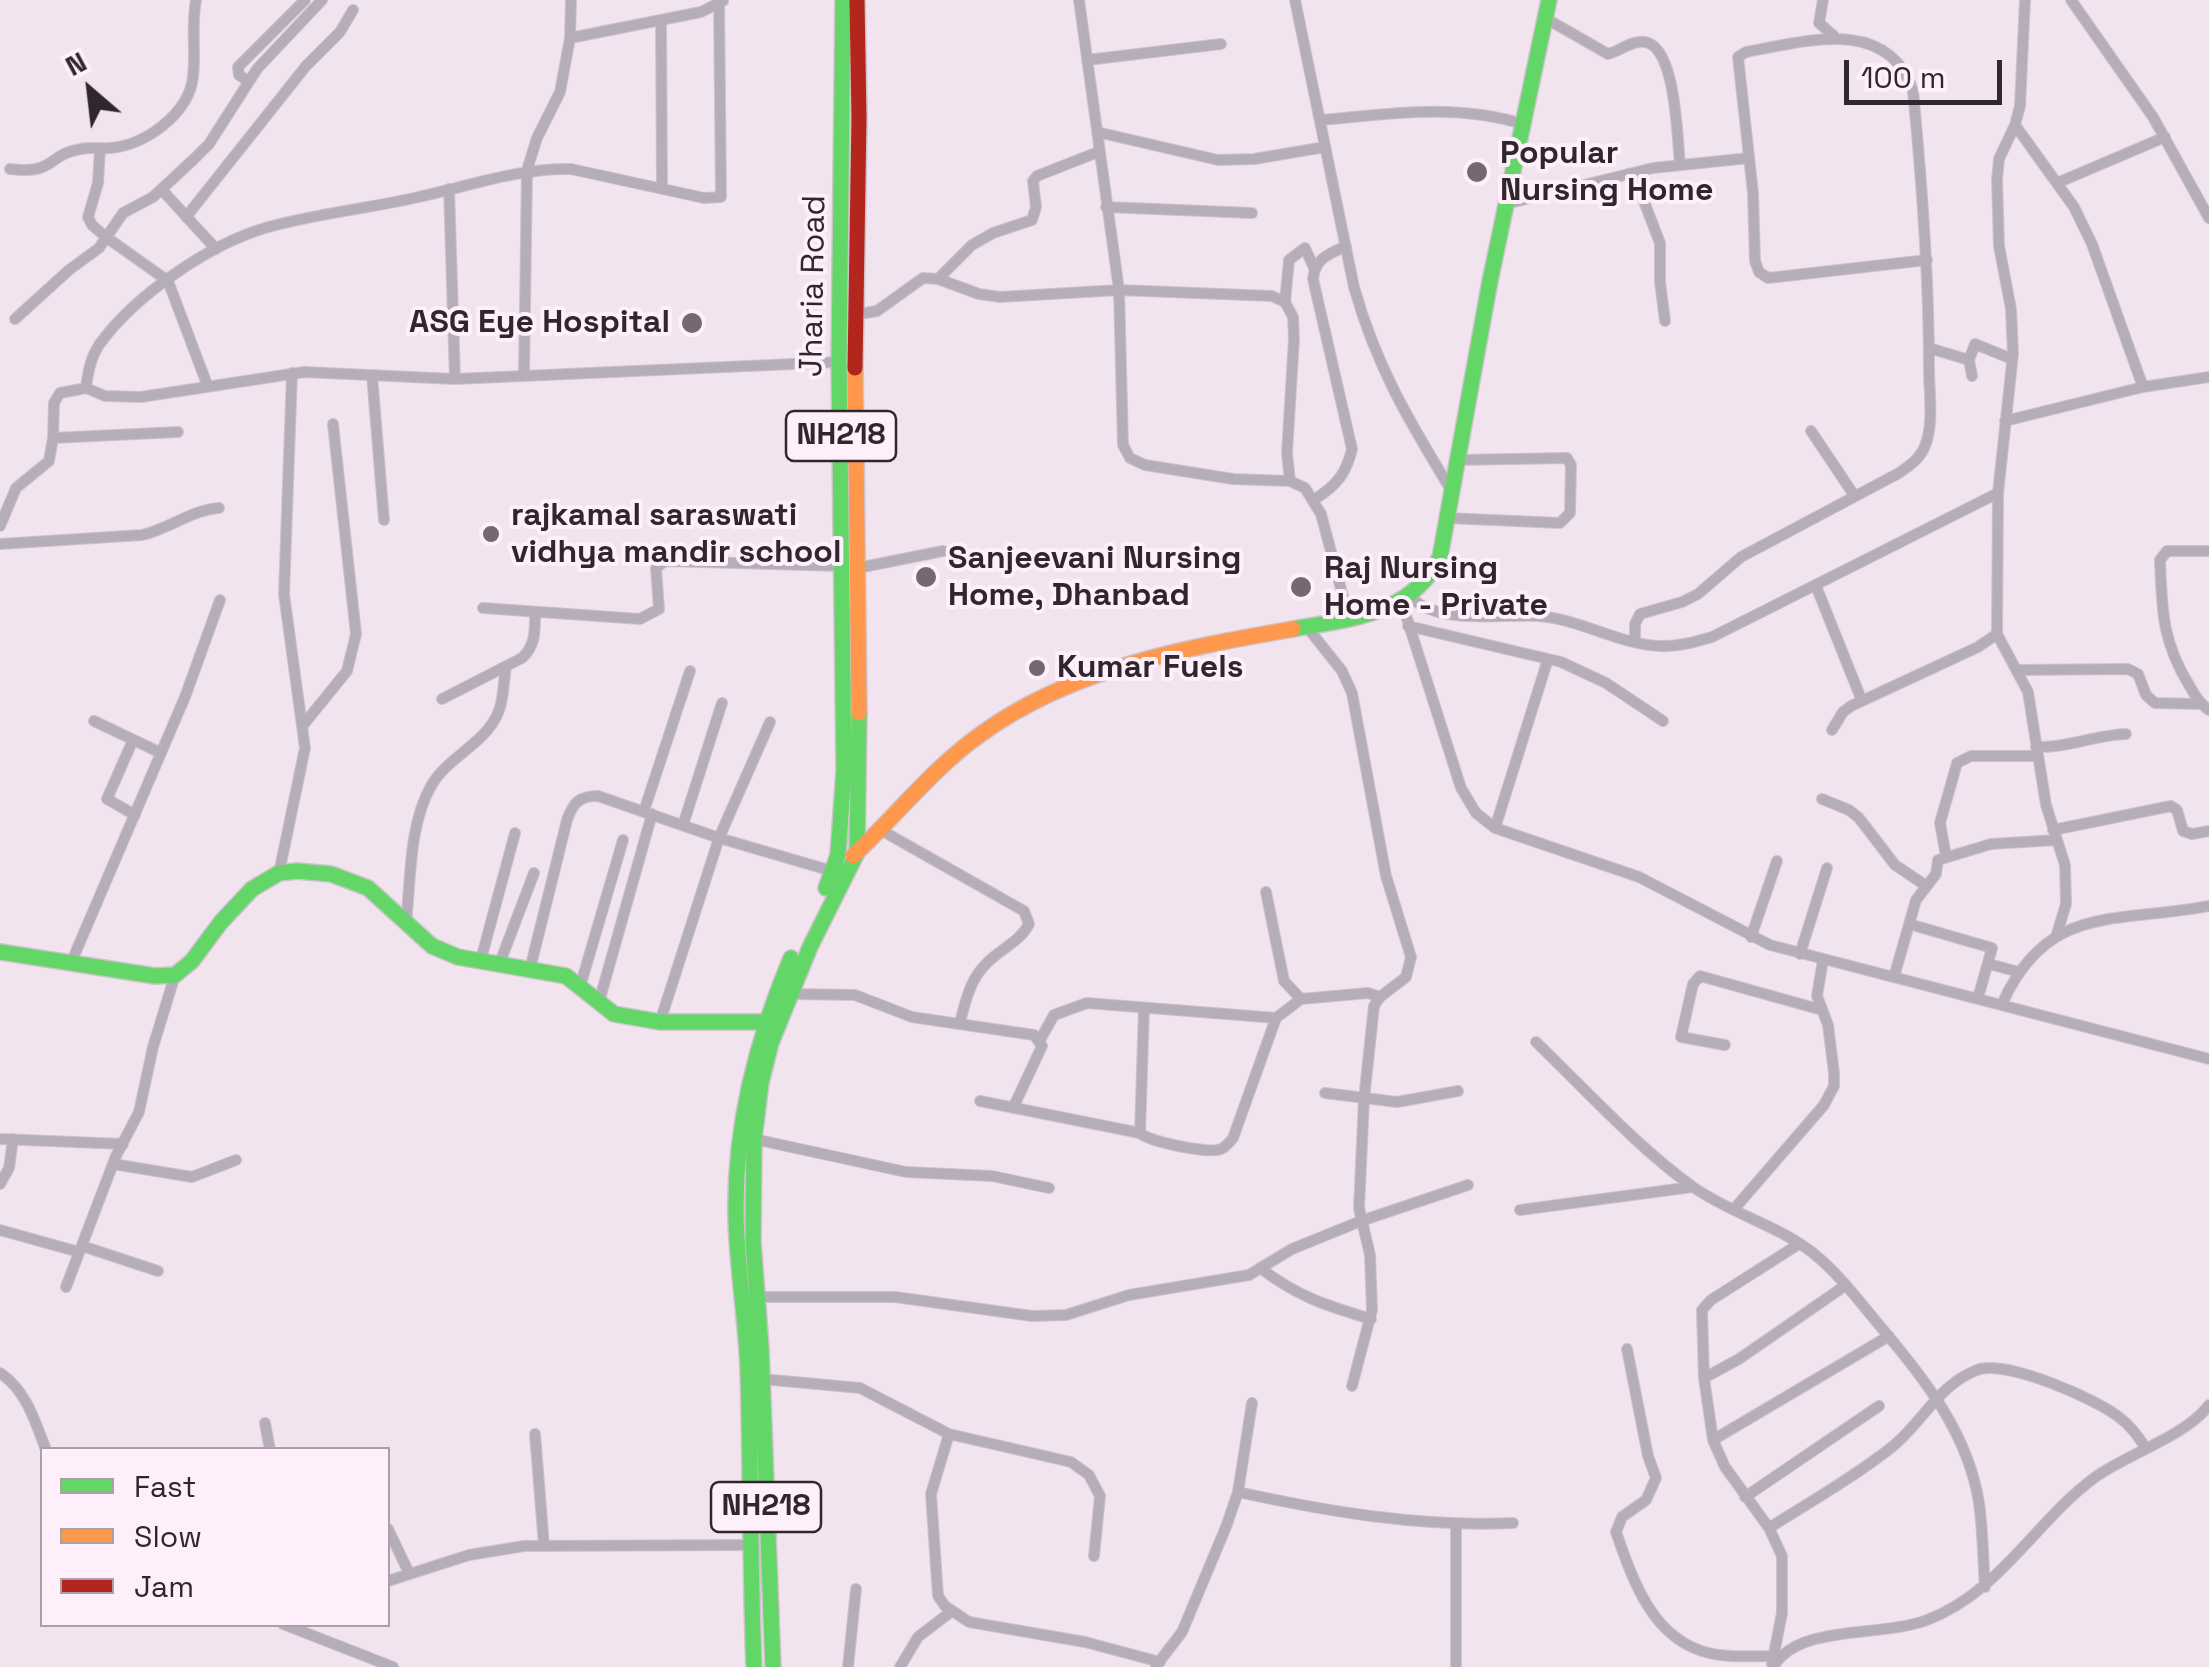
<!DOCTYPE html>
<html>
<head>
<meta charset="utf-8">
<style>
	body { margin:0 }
	#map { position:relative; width:2209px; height:1667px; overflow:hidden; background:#f2e4ee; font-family:"Space Grotesk",sans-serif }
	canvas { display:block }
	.legend { position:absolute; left:40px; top:1447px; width:350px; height:180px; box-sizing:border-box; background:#feeffa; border:2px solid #ac9fa8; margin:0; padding:12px 18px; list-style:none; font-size:30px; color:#30262d }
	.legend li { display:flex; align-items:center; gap:20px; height:50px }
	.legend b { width:50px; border:2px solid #ac9fa8 }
	.north { position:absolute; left:40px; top:40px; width:100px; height:100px; -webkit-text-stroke:8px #feeffa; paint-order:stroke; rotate:332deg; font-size:28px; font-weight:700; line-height:40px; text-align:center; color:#30262d }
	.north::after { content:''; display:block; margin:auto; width:35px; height:45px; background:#30262d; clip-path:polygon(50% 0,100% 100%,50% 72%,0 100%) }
	.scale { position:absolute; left:1844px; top:60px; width:158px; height:45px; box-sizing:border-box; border:5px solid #30262d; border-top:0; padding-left:12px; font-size:30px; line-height:35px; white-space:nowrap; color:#30262d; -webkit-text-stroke:8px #feeffa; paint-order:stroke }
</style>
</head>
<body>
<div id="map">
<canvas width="2209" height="1667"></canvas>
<ul class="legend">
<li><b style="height:12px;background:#63d668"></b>Fast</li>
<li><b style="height:12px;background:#ff974d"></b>Slow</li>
<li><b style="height:12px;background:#b3261e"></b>Jam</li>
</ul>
<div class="north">N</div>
<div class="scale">100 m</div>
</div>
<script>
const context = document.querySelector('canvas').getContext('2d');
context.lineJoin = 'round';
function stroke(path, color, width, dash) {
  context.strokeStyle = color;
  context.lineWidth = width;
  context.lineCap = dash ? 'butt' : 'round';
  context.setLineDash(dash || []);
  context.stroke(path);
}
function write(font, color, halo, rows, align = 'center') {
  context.font = font + ' "Space Grotesk",sans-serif';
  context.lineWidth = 8;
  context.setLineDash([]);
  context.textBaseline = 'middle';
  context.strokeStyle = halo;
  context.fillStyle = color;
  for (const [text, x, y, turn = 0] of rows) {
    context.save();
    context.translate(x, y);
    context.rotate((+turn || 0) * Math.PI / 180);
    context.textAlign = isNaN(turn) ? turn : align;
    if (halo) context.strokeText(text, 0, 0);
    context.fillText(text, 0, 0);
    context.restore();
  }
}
const street = new Path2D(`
	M1079 0 1119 290 1123 445 1130 458 1145 465 1233 479 1290 481 1305 488 1321 514 1349 619
	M1295 0 1354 287C1376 366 1409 421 1451 490
	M1823 0 1819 23 1834 36
	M2025 0 2020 106 2015 125 1999 159 1997 180 1999 246 2011 309 2013 354 1998 493 1997 634 2028 692 2046 805 2065 865 2066 904 2056 937
	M2071 0 2153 117 2209 218
	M719 4 721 197 704 198 571 169C517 168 467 187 414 198 365 209 313 214 265 228 208 245 134 296 99 345 90 359 88 373 86 388L105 396 141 397 304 372 455 379 838 362
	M1545 18 1608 54C1620 51 1632 40 1645 42 1676 47 1677 137 1680 164
	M661 20 662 189
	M570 38 701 12 723 1
	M1087 60 1221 44
	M248 81 239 75 238 67 305 0
	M1320 120C1390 114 1454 103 1523 124
	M2015 125 2074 207 2092 244 2143 387
	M1097 132 1218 160 1254 159 1325 147
	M100 148 98 183 88 217 92 225 106 237 168 281 208 387
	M10 169C56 175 47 154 81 149 91 147 101 149 111 148 146 145 189 113 193 77 196 51 191 26 196 0
	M1633 173 1660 243V282L1665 321
	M2057 183 2165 137
	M449 189 455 379
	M162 190 216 249
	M1506 204 1653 168 1749 158
	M1106 207 1252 213
	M186 217 306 66 340 32 353 10
	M938 279 972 245 993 233 1032 220 1036 207 1033 181 1037 176 1098 152
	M1285 302 1289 260 1305 248 1314 268
	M853 315 877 311 923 278 938 279 979 294 1000 297 1119 290 1272 296 1285 302 1293 317 1294 339 1287 453 1290 481
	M15 319 69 270 99 248 123 213 153 197 194 159 209 144 257 69 322 0
	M1929 348 1969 360
	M372 375 384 520
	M524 375 527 170 537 138 560 92 570 38 571 0
	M1972 376 1969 360 1975 344 2012 359
	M2005 421 2143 387 2209 377
	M1811 431 1854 495
	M53 438 178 432
	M1315 499C1337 485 1346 474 1352 449L1313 279C1315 258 1329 254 1346 246
	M1447 518 1560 523 1570 513 1571 465 1567 458 1457 460
	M0 526 16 488 49 461 53 438 54 403 60 393 86 388
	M0 544 142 535C169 529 191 510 219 508
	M2209 551H2167L2160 560C2162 610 2162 641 2189 685 2195 695 2199 703 2209 710
	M858 568 943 551
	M1816 586 1862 701
	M1411 597C1437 625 1500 614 1538 616 1580 619 1618 644 1659 646 1677 647 1695 642 1712 637L1998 493
	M1402 603 1461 788 1476 813 1495 828 1639 877 1770 945 2209 1059
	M483 608 640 619 659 609 656 568 665 561 841 566
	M1408 626 1561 662 1606 683 1663 721
	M1307 627 1342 671 1352 693 1386 876 1411 957 1406 977 1380 997 1374 1006 1364 1099 1359 1208 1370 1255 1372 1310 1352 1386
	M1635 642V624L1640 614 1682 602 1698 594 1741 557 1899 473C1909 466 1920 459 1925 446 1934 424 1929 393 1929 369 1929 276 1922 183 1913 91 1888 15 1803 42 1746 52L1738 57 1753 193 1755 261 1759 272 1768 278 1927 260
	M2017 670 2128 669 2138 674 2146 695 2155 703 2201 704
	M442 699 522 658C536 645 535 630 535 612
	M94 721 161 753
	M304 724 347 671 356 634 333 424
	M1832 730 1843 712 1851 706 1978 647 1997 634
	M133 740 107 799 135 815
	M2036 747C2067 748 2095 735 2126 734
	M1822 799 1849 810 1859 818 1895 865 1925 885
	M644 811 690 671
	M683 825 722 703
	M1495 828 1548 659
	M879 829 1024 911 1029 924C1020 942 1000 949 987 963 970 979 966 1000 960 1022
	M2053 830 2171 806 2177 810 2183 831 2192 834 2209 831
	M1946 856 1940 823 1957 763 1971 756H2037
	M279 873 305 748 284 594 292 373
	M1266 892 1284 981 1301 999
	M406 922C411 878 409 825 431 786 447 758 480 746 495 719 504 704 503 684 506 667
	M1909 924 1992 948 1978 998
	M1751 937 1777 861
	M1800 954 1827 868
	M71 963 185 697 220 600
	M480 963 515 833
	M1989 964 2019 972
	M499 965 534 873
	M530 969 567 820C573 803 579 796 598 796L719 838 832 871
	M1894 977 1916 900 1936 874 1938 860 1991 844 2057 840
	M580 987 623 840
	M792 994 855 995 912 1017 1034 1035 1042 1046 1013 1108
	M599 1002 652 814
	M2002 1004C2048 902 2117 924 2209 906
	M1144 1008 1140 1133C1150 1142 1208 1154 1221 1149 1224 1148 1231 1141 1233 1138L1276 1018
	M660 1022 719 838 770 722
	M1040 1040 1054 1015 1087 1003 1276 1018 1301 999 1368 993 1380 997
	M1536 1042C1587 1091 1636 1146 1693 1187 1730 1213 1777 1225 1813 1253 1839 1274 1859 1301 1880 1326 1924 1378 1968 1433 1979 1503 1983 1531 1983 1559 1985 1587
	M1725 1045 1681 1037 1693 984 1700 976 1822 1010
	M1325 1093 1397 1102 1458 1091
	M980 1101 1140 1133
	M0 1139 123 1144
	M754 1139 906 1172 992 1176 1049 1188
	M113 1164 192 1177 236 1160
	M0 1184 9 1168 13 1139
	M1735 1208 1824 1105 1834 1086V1073L1828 1025 1817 996 1823 960
	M1520 1210 1692 1187
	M0 1230 79 1252
	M82 1246 158 1271
	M1260 1268C1299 1297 1324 1305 1371 1319
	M66 1287 116 1156 139 1112 153 1047 175 975
	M757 1297H895L1032 1316 1066 1315 1129 1295 1249 1275 1292 1249 1361 1221 1468 1185
	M1627 1349 1648 1456 1656 1478 1646 1500 1622 1517 1616 1532C1633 1581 1653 1640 1709 1653 1729 1658 1752 1656 1773 1656
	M0 1373C26 1390 35 1421 46 1450
	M1704 1378 1739 1359 1846 1285
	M762 1379 860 1388 949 1434 1071 1462 1089 1475 1100 1496 1094 1556
	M265 1423 270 1450
	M535 1434 544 1546
	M949 1434 931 1494 938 1596 945 1606 969 1622 1085 1642 1160 1662
	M1713 1440 1889 1336
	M1238 1492C1330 1512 1419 1527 1513 1523
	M1745 1497 1879 1406
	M1456 1524V1667
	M1769 1528C1810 1502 1854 1477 1892 1447 1923 1422 1938 1385 1977 1370 2005 1359 2097 1399 2120 1418 2131 1426 2138 1436 2145 1447
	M388 1529 409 1573
	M388 1581 469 1555 524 1546 748 1545
	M283 1624 393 1667
	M1772 1664 1782 1613V1556L1769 1528 1725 1467 1713 1440 1704 1378 1702 1310 1711 1300 1799 1244
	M1156 1666 1182 1632 1226 1527 1238 1492 1252 1403
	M848 1667 856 1589
	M900 1667 918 1637 952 1611
	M1773 1667C1799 1623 1880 1638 1927 1620 2000 1592 2034 1523 2094 1478 2127 1454 2186 1436 2209 1405`);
const fast = new Path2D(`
	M1293 629C1349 619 1412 615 1440 557L1490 281 1549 0
	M826 888 838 855 844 770 839 362 843 0
	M0 952 155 976 175 975 192 961 221 922 252 889 279 873 297 871 331 874 368 888 432 946 458 957 566 976 614 1014 660 1022H775
	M754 1667C750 1568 751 1469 748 1369 746 1318 737 1268 736 1217 734 1126 756 1041 791 958
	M773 1667 761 1347 753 1242 754 1139 761 1083 771 1043 810 947 857 853 859 713`);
const slow = new Path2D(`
	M855 368 859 713
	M853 856C896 816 933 768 981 734 1072 668 1185 648 1293 629`);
const jam = new Path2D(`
	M855 368 859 118 857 0`);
const markers = [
	[1477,172,12,"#746871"],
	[692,323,12,"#746871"],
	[491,534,10,"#746871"],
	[926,577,12,"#746871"],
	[1301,587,12,"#746871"],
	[1037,668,10,"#746871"]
];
const shields = [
	[841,436,110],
	[766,1507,110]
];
const shieldNames = [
	["NH218",841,436],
	["NH218",766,1507]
];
const poiNames = [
	["Popular",1500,154],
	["Nursing Home",1500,191],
	["ASG Eye Hospital",670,323,"right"],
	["rajkamal saraswati",511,516],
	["vidhya mandir school",511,553],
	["Sanjeevani Nursing",948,559],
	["Home, Dhanbad",948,596],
	["Raj Nursing",1324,569],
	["Home - Private",1324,606],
	["Kumar Fuels",1057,668]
];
const streetNames = [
	["Jharia Road",814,286,-89]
];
stroke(street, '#cec3ca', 12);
stroke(fast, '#cec3ca', 18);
stroke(slow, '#cec3ca', 18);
stroke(jam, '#cec3ca', 18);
stroke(street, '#b5adb9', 10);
stroke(fast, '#63d668', 15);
stroke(slow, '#ff974d', 15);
stroke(jam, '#b3261e', 15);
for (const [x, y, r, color] of markers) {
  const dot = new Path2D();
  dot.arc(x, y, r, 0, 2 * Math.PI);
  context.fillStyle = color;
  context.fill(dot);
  stroke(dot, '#feeffa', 4);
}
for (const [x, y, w] of shields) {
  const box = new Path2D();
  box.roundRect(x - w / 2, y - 25, w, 50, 8);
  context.fillStyle = '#feeffa';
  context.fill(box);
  stroke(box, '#30262d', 2.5);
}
write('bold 30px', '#30262d', null, shieldNames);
write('bold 32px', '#30262d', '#feeffa', poiNames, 'left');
write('32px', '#30262d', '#feeffa', streetNames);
</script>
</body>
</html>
